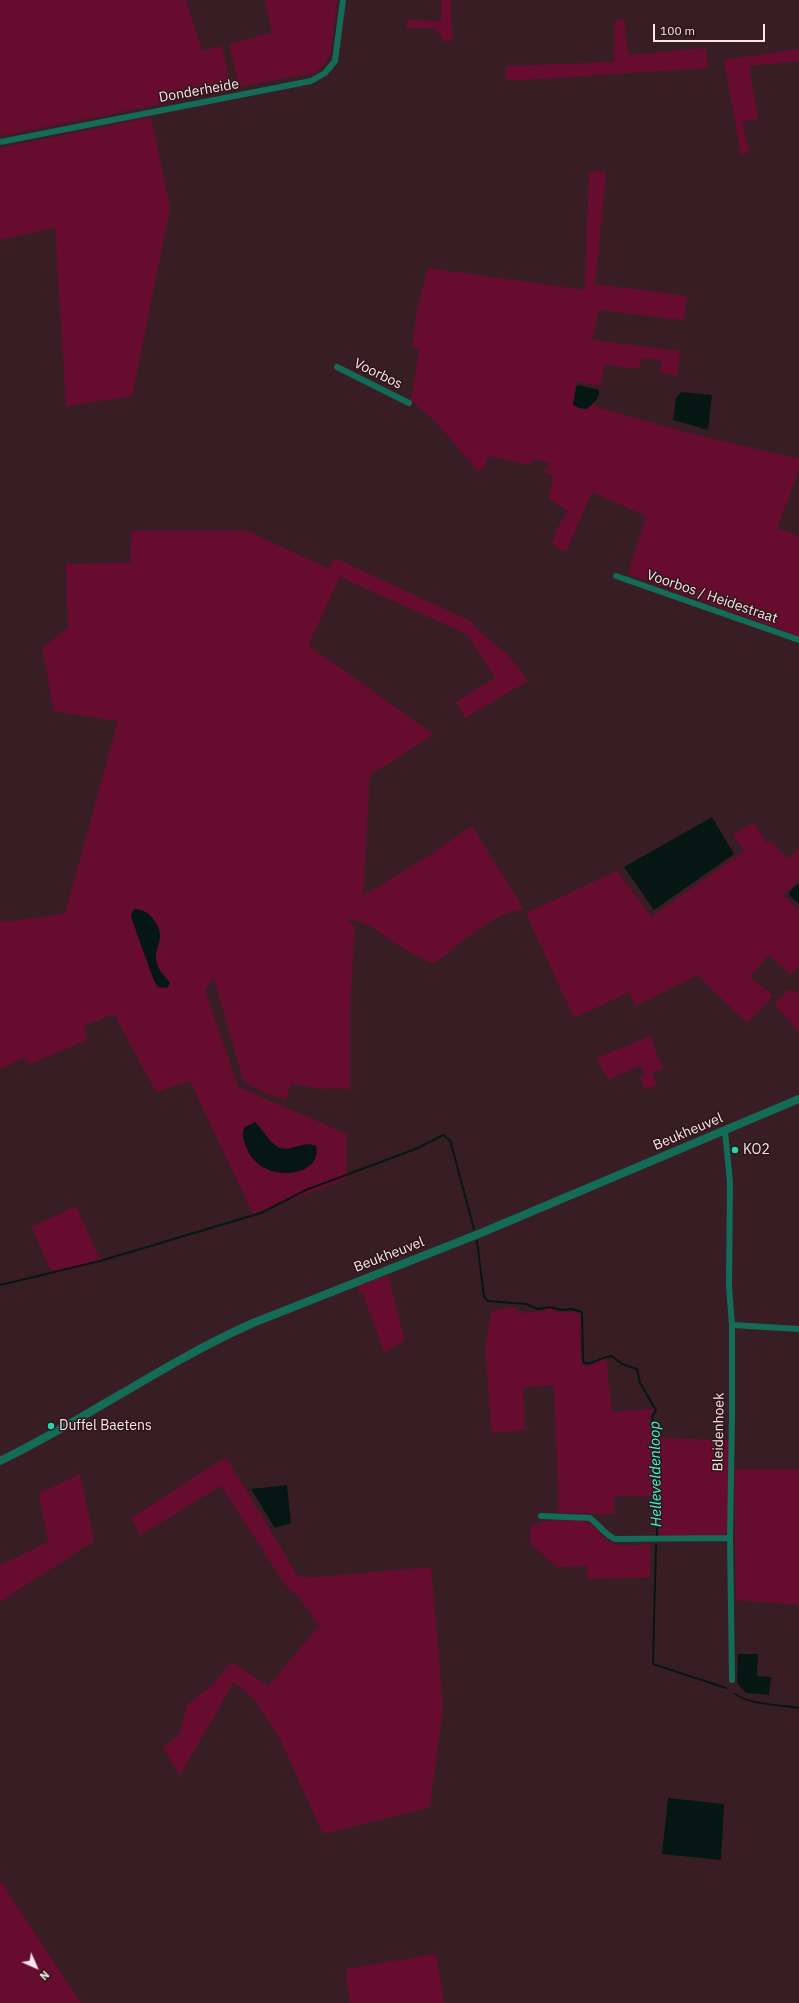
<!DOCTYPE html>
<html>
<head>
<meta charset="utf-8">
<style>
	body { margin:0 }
	#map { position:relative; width:799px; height:2003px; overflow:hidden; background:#381e24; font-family:"IBM Plex Sans",sans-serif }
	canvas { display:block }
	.north { position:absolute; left:16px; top:1947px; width:40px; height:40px; -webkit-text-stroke:3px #2d151a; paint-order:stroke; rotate:135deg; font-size:11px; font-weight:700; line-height:16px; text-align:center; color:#f9e6e9 }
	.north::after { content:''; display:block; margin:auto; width:14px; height:18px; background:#f9e6e9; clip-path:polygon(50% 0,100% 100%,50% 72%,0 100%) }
	.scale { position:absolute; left:653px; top:24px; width:112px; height:18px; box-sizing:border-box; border:2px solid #f9e6e9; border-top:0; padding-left:5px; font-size:12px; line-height:14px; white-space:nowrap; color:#f9e6e9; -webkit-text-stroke:3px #2d151a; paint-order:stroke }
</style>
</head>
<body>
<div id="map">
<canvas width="799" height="2003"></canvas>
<div class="north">N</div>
<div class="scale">100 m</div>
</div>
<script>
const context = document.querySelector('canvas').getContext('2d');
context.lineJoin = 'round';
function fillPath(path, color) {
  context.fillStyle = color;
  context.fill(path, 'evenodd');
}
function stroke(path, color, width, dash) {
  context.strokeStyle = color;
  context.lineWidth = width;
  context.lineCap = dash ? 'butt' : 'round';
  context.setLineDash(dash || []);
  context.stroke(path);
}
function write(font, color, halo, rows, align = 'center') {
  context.font = font + ' "IBM Plex Sans",sans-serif';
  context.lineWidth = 3;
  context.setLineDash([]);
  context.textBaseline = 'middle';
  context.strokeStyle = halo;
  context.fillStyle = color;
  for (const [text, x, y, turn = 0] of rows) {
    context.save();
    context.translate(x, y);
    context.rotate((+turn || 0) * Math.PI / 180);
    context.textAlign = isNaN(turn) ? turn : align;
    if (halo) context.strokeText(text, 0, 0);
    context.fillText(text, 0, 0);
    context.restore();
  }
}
const green = new Path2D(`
	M0 0H186L202 51 222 46 231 90 0 136Z
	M265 0H337L330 55 324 65 316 72 239 87 229 44 272 33Z
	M441 0H451L452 41 444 42 436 28H406L407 20 441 21Z
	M624 19 628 55 706 48 708 68 506 81V66L614 62 615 20Z
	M799 49V61L749 66 758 120 742 121 749 152 741 155 724 60Z
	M151 117 170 208 132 396 66 406 55 227 0 240V148Z
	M589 171 606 172 595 284 687 296 684 320 599 310 592 340 680 351 677 376 660 372 662 360 641 358 640 369 605 365 600 386 575 381 576 391 573 403 583 410 595 403 596 407 689 433 799 459V470L777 528 799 536V636L628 574 646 516 592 492 566 552 552 544 557 534 555 532 568 511 549 499 553 475 544 472 550 463 533 459 531 465 488 456 484 468 479 472 436 422 411 401 419 350 412 345 418 305 428 268 585 290Z
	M132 531H247L328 568 335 558 470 621 480 632 508 655 528 681 465 718 456 702 495 678 467 634 340 577 308 645 433 734 393 761 370 774 363 896 430 855 472 826 524 909C493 913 459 944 435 963L429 962C418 956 406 951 396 944 375 931 373 922 346 919L355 927 350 1004V1090L341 1088 324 1089 291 1084 286 1100 263 1092 243 1080 214 978 205 990 238 1087 347 1134 346 1179 253 1214 190 1081 156 1092 114 1014 84 1026 87 1040 30 1064 25 1057 0 1069V919L4 922 65 914 118 721 54 711 42 648 68 628 66 564 130 563Z
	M754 823 767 843 771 841 789 859 799 848V879L783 895 799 910V966L791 975 769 955 750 977 773 996 747 1023 697 975 636 1006 629 992 574 1018 526 913 617 871 651 917 744 851 733 834Z
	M788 990 799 992V1032L774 1003Z
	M650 1036 663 1069 652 1073 657 1085 645 1090 640 1077 645 1075 641 1065 608 1080 597 1058Z
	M76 1206 101 1262 52 1274 32 1227Z
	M388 1275 405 1341 384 1352 363 1293 359 1294V1286Z
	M552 1304 553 1312H570L580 1314 581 1361 586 1367 606 1358 612 1412 654 1409 649 1419 657 1496H614V1514L559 1513 554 1385 523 1387 525 1430 492 1433 485 1348 492 1311 515 1307 520 1313 546 1311V1307Z
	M656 1438 730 1440 727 1532 722 1536 659 1537Z
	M226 1457 297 1575 306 1578 431 1567 443 1706 430 1807 323 1834 281 1741 256 1701 234 1682 180 1775 163 1748 180 1733 187 1705 211 1686 232 1662 268 1686 319 1626 296 1593H292L284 1583 221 1486 140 1535 131 1518Z
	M734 1469H799V1605L736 1600Z
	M80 1474 94 1541 0 1602V1565L48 1542 39 1493Z
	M573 1520 590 1522C614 1549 614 1547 650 1544V1577L587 1579 588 1566 557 1567 530 1543 531 1526 542 1521Z
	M0 1880 81 2003H0Z
	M436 1954 444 2003H350L346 1969Z`);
const water = new Path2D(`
	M578 385 599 390C600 400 593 403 587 409L579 408 573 405 576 387Z
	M681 392 712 395 708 430 673 420 676 398Z
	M712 817 734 854 654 910 624 867Z
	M799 883V904L790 896 789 892Z
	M135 909C147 908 159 923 160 934 161 942 155 950 156 959 157 969 164 975 170 983L167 988 158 987 154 981 131 917 132 912Z
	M255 1122C262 1129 267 1138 274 1144 288 1157 300 1139 316 1146 324 1178 258 1187 245 1144 243 1138 241 1134 245 1127Z
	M287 1485 291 1523 275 1528 251 1489Z
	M738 1654H758L757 1676 771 1677 769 1695 746 1693 737 1683Z
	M668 1798 724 1804 721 1860 662 1854Z`);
const stream = new Path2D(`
	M477 1241 484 1297 488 1301 526 1304 538 1309 550 1307 562 1310 571 1309 582 1312 583 1358 584 1363C594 1365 602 1356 612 1356L622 1364 637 1369 640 1383 656 1410 652 1417 654 1430 657 1536
	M0 1285 100 1261 261 1213 306 1190 418 1148 443 1135 450 1140 474 1229
	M656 1544 653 1664 726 1688
	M735 1694C753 1706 778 1704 799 1708`);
const minor = new Path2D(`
	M0 142 311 81 325 73 335 61 343 0
	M337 367 409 403
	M616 576 799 640
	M725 1131 730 1182 729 1287 732 1325V1415L730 1538 732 1680
	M732 1325 799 1329
	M541 1516 590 1518C599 1525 605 1535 615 1539L730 1538`);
const tertiary = new Path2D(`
	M0 1461C87 1419 165 1362 253 1323L481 1233 799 1099`);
const markers = [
	[735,1150,4,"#23d5af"],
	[51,1426,4,"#23d5af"]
];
const streetNames = [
	["Donderheide",199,91,-10],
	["Voorbos",378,374,26],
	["Voorbos / Heidestraat",712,597,19],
	["Beukheuvel",688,1132,-23],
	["Beukheuvel",389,1255,-21],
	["Bleidenhoek",719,1432,-89]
];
const poiNames = [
	["KO2",743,1150],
	["Duffel Baetens",59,1426]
];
const waterNames = [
	["Helleveldenloop",656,1474,-91]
];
fillPath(green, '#680c2f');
fillPath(water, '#061713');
stroke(stream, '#061713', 2);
stroke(minor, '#136b58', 6);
stroke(tertiary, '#136b58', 8);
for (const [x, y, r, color] of markers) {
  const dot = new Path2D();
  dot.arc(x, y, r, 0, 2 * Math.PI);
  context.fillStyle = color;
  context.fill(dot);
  stroke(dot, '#2d151a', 1.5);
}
write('14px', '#f9e6e9', '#2d151a', streetNames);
write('14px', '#f9e6e9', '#2d151a', poiNames, 'left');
write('italic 15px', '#3afbcf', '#2d151a', waterNames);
</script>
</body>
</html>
